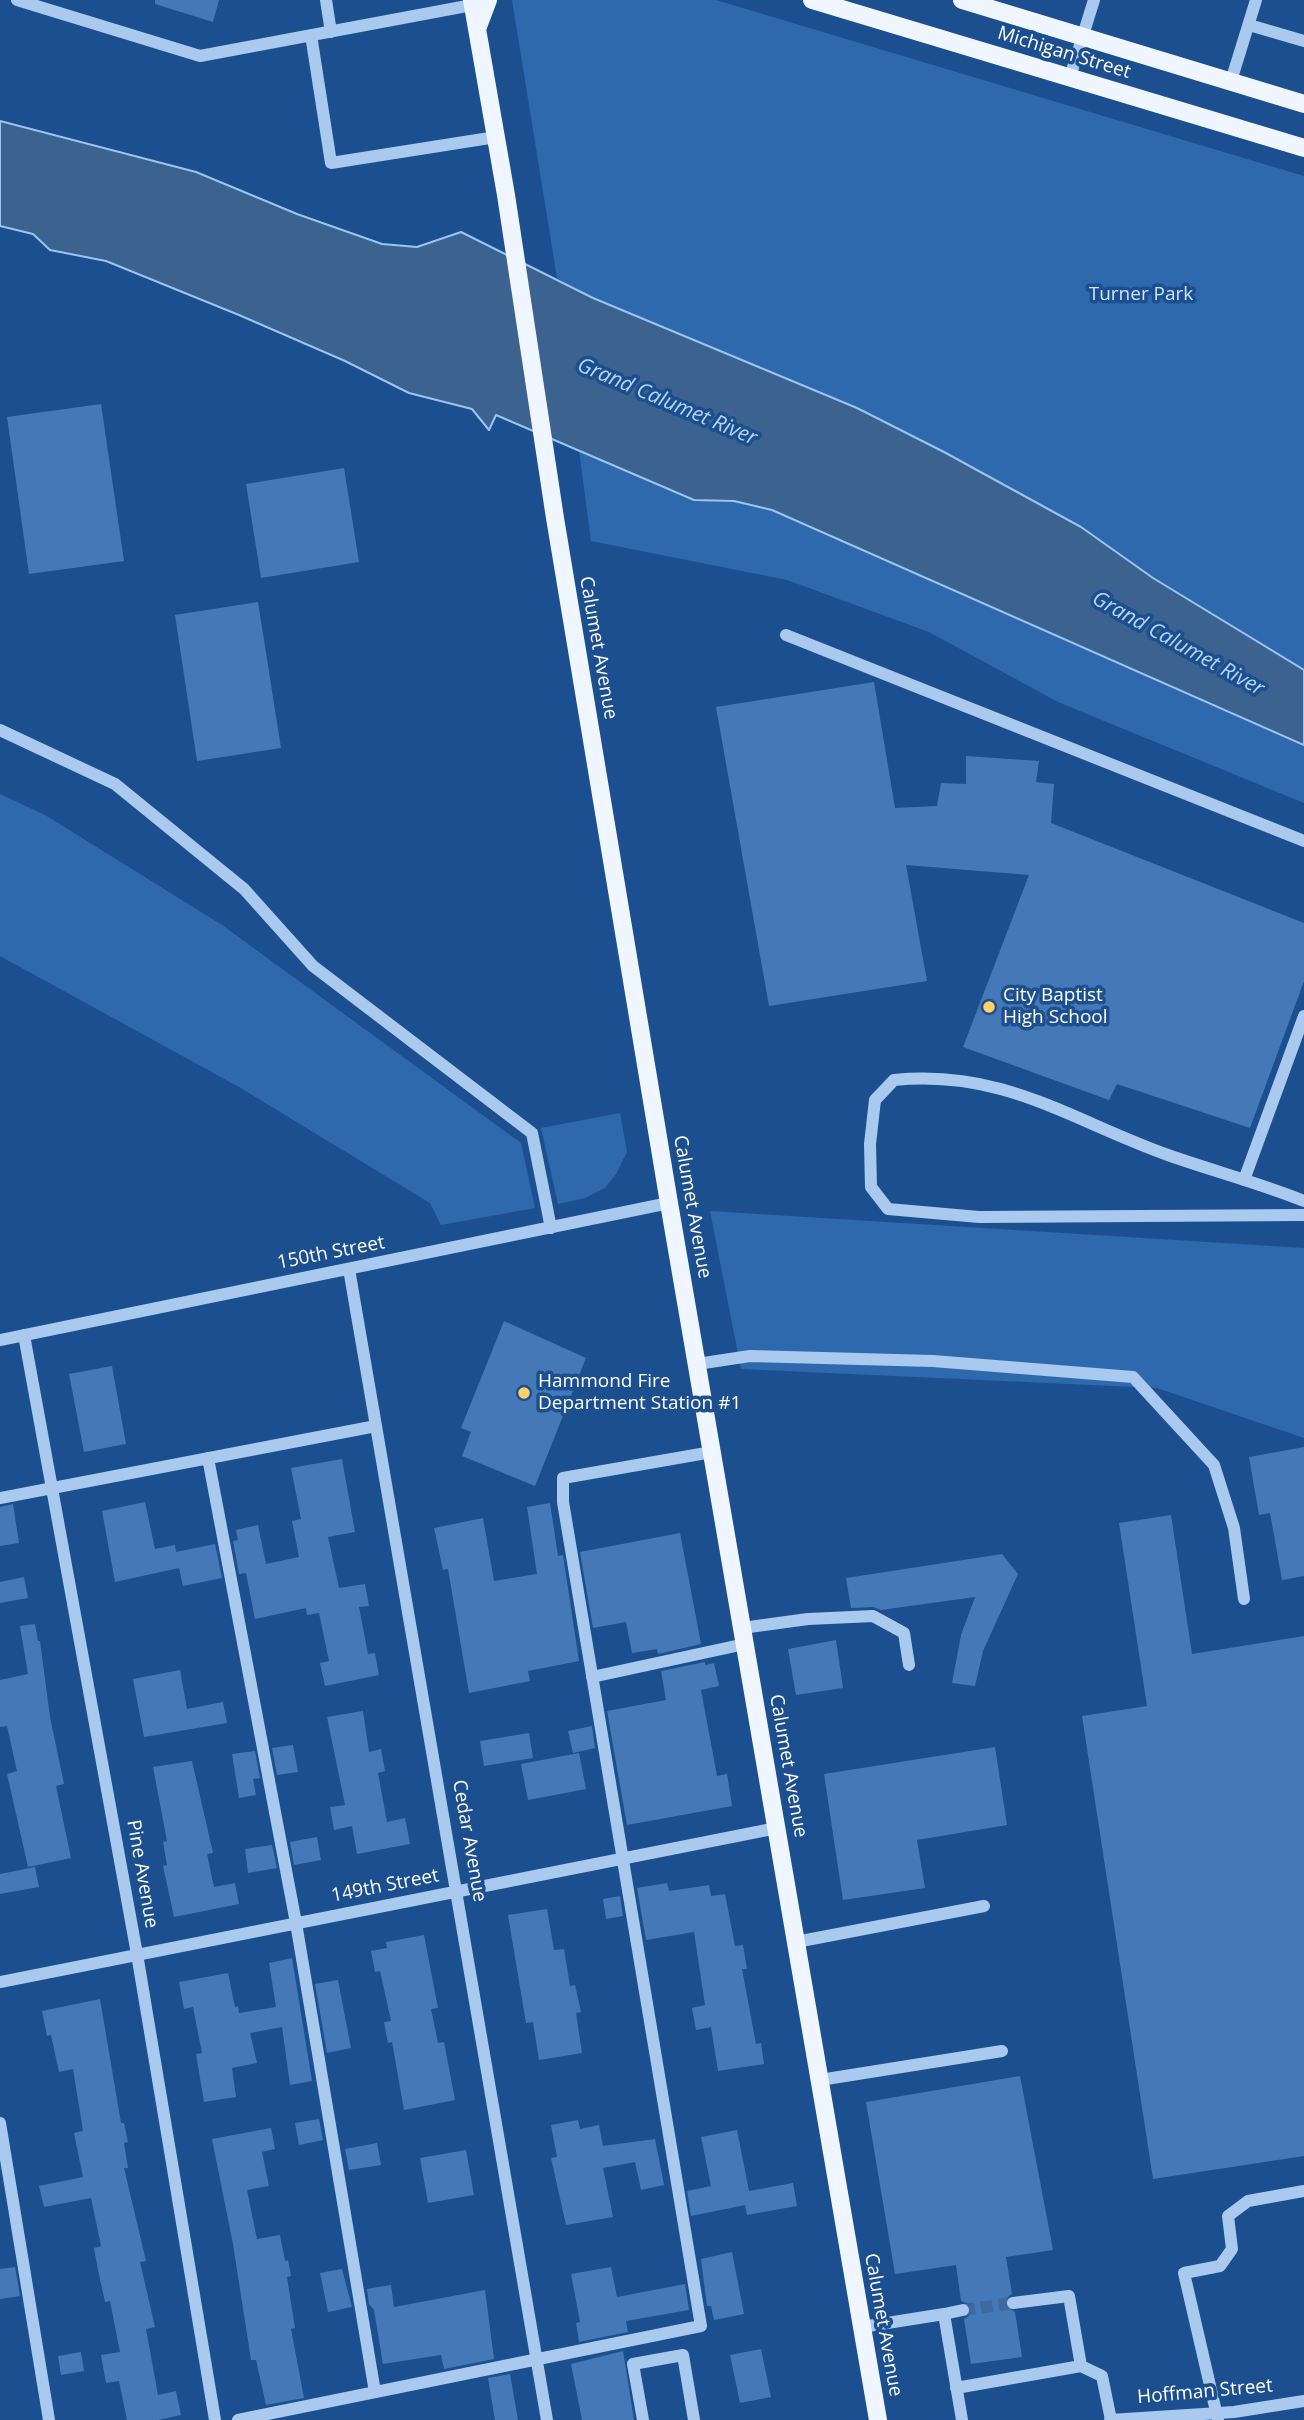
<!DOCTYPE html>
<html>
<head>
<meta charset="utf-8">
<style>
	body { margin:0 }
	canvas { display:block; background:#1b4f8f }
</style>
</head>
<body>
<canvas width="1304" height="2420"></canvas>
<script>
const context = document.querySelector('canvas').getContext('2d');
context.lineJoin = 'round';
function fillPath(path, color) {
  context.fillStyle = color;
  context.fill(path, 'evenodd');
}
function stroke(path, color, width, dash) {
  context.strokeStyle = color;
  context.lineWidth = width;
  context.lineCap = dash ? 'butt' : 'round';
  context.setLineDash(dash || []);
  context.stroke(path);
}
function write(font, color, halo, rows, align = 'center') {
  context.font = font + ' "Open Sans",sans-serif';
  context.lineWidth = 7;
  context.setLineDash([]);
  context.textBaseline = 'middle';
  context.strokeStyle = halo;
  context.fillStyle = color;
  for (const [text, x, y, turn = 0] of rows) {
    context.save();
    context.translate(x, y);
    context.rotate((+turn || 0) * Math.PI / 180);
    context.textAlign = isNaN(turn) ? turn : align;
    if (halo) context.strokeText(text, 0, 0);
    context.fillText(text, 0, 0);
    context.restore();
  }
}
const green = new Path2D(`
	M512 0H716L1304 176V670L1153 578 1081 527 944 452 857 408 593 298 557 278Z
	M579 450 694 500 734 501 772 510 1304 745V803L1058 702 929 632 787 580 591 541Z
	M0 794 45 815 222 925 521 1143 535 1208 441 1225 430 1203 239 1087 0 956Z
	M620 1113 627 1152 616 1174 605 1188 585 1198 558 1204 541 1128Z
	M710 1211 1304 1248V1438L1157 1388 741 1369Z`);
const water = new Path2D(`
	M0 121 196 172 297 214 382 244 417 247 461 232 593 298 857 408 944 452 1081 527 1153 578 1304 670V745L772 510 734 501 694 500 496 415 489 430 472 409 409 393 345 361 239 315 106 261 50 250 33 234 0 226Z`);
const building = new Path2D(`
	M155 0H219L213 22 155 4Z
	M101 404 124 561 29 574 7 417Z
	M344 468 359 562 261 578 246 484Z
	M258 602 281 748 197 761 175 615Z
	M874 682 895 808 937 806 941 783 966 784V756L1039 761 1036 782 1054 784 1051 823 1304 923V981L1250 1128 1117 1084 1109 1100 963 1047 1029 875 906 865 927 981 769 1006 716 707Z
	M504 1321 586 1358 535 1486 462 1456 471 1432 461 1428Z
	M112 1366 126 1444 84 1452 69 1374Z
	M1304 1447V1576L1282 1580 1270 1513 1259 1515 1249 1457Z
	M342 1459 355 1532 328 1537 339 1588 365 1584 369 1606 359 1607 368 1654 375 1653 379 1675 325 1686 320 1663 329 1661 319 1613 307 1615 306 1608 255 1619 246 1573 239 1574 233 1541 238 1540 236 1530 258 1525 266 1564 299 1557 292 1521 301 1519 291 1468Z
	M145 1502 155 1549 175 1545 176 1552 215 1544 222 1578 183 1586 179 1568 115 1582 102 1511Z
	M550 1503 558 1556 563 1555 579 1661 528 1671 530 1681 469 1693 448 1569 443 1570 434 1528 483 1518 494 1581 537 1574 527 1507Z
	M13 1504 19 1543 0 1546V1507Z
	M1171 1515 1192 1654 1304 1636V2156L1153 2179 1082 1716 1147 1706 1119 1523Z
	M680 1533 701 1644 658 1654 657 1649 632 1653 626 1622 593 1628 580 1552Z
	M1002 1554 1018 1574 983 1651 975 1686 952 1683 961 1635 975 1597 881 1610 873 1607 851 1608 846 1578Z
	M24 1577 28 1598 0 1603V1582Z
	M35 1624 38 1641H40L50 1717 64 1784 56 1786 71 1858 28 1867 7 1774 17 1771 7 1726 0 1727V1680L28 1674 20 1626Z
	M836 1640 843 1688 796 1695 788 1649Z
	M705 1662V1665L714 1663 719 1686 701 1690 717 1776 727 1774 732 1806 627 1825 607 1711 666 1700 661 1671Z
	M180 1670 187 1709 223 1702 227 1723 144 1737 133 1679Z
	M363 1711 369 1752 381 1749 385 1771 378 1773 387 1822 405 1818 410 1844 357 1854 352 1826 334 1830 330 1807 345 1805 327 1717Z
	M592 1726 595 1748 573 1753 568 1731Z
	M529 1733 533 1758 484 1766 480 1741Z
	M293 1745 298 1772 277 1775 272 1748Z
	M995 1747 1007 1825 917 1840 925 1888 843 1900 824 1774Z
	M255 1751 260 1778 253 1779 256 1795 239 1798 232 1754Z
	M579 1753 586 1789 528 1800 521 1764Z
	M192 1761 213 1853 207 1854 214 1887 235 1883 239 1904 174 1917 163 1866 167 1865 163 1842 167 1841 153 1767Z
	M317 1837 321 1860 294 1865 290 1842Z
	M272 1845 277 1868 248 1873 245 1849Z
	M35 1867 39 1887 0 1894V1874Z
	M667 1883 669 1891 709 1885 711 1896 725 1894 735 1946 743 1945 747 1969H742L756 2044 761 2043 764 2064 718 2071 711 2027 696 2030 692 2008 705 2005 694 1932 646 1940 637 1888Z
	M620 1896 623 1916 606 1919 603 1899Z
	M547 1909 554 1950 564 1949 570 1986 575 1985 581 2012 576 2013 582 2053 539 2060 533 2022 526 2023 508 1915Z
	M424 1935 438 2008 431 2009 438 2043 444 2042 455 2100 404 2110 392 2042 388 2043 384 2022 391 2021 380 1971 375 1972 371 1951 387 1948 386 1942Z
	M292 1958 312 2081 290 2085 282 2027 250 2033 257 2063 232 2068 236 2097 204 2102 196 2054 202 2053 193 2007 184 2009 179 1982 228 1973 235 2007 238 2006 239 2013 276 2007 269 1963Z
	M338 1980 351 2048 327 2053 315 1984Z
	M100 1999 121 2123H124L128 2142 124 2143 128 2168H124L146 2261 140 2262 155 2327 146 2329 158 2395 176 2391 181 2415 158 2420H127L119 2381 106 2383 101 2355 120 2352 110 2301 105 2302 98 2270 94 2248 101 2246 91 2198 44 2207 39 2186 83 2177 74 2133 83 2131 73 2069 59 2072 51 2035 47 2036 42 2011Z
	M1020 2076 1053 2250 1006 2257 1012 2294 1005 2299 1004 2305 1015 2312 1022 2357 971 2364 964 2319 969 2316 972 2309 969 2304 961 2301 956 2265 895 2274 866 2102Z
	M319 2119 323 2140 299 2145 295 2123Z
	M578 2120 580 2129 599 2125 603 2146 655 2139 664 2185 641 2190 635 2162 603 2168 613 2217 566 2225 551 2158 557 2157 551 2125Z
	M271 2128 275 2149 262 2152 269 2186 247 2190 257 2239 280 2235 285 2261 288 2260 291 2276 287 2277 295 2328 291 2329 304 2398 266 2405 256 2360H251L233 2244 212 2139Z
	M737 2130 749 2191 793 2183 797 2206 747 2215 745 2205 691 2216 687 2191 711 2186 701 2137Z
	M377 2143 381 2165 349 2170 345 2149Z
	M466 2150 474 2195 428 2203 420 2158Z
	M732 2252 744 2314 714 2320 711 2306H707L701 2259Z
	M15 2267 20 2296 0 2299V2269Z
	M611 2267 617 2297 685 2284 689 2310 626 2321 628 2332 579 2342 576 2323 580 2322 571 2274Z
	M342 2269 352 2307 328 2312 320 2273Z
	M391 2285 394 2307 485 2290 494 2359 444 2369 441 2355 383 2364 374 2310 369 2304 367 2289Z
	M761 2349 771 2397 740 2403 730 2355Z
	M623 2351 634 2420H582L571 2364Z
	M81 2352 84 2371 61 2375 58 2356Z
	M510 2374 518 2420H495L488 2378Z`);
const minorTunnel = new Path2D(`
	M963 2310 1013 2303`);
const minor = new Path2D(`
	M17 0 200 56 472 5
	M326 0 331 32
	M1249 25 1304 41
	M311 35 331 163 496 137
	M1070 77 1094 0
	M1231 81 1256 0
	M786 635 1304 841
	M0 730 115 784 244 889 313 966 532 1133 551 1228
	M1244 1180 1304 1016
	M1304 1201C1260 1183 1213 1171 1168 1155 1070 1120 1004 1069 894 1080L875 1100 870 1144 871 1187 888 1209 979 1217 1304 1215
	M349 1269 547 2420
	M24 1335 137 1954 215 2420
	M0 1340 669 1203
	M697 1364 750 1356 933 1361 1133 1377 1214 1465 1234 1528 1244 1599
	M208 1458 296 1923 375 2392
	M0 1498 376 1426
	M742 1628 808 1619 873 1616 904 1633 909 1665
	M592 1677 745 1644
	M796 1942 984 1906
	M0 1982 777 1828
	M820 2080 1002 2051
	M0 2123 49 2420
	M1013 2303 1069 2296 1081 2366 1102 2376 1111 2420
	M944 2314 963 2310
	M862 2327 944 2314 962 2420
	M956 2388 1081 2366
	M238 2420 701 2326 563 1502V1478L712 1452
	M643 2420 633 2364 683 2355 694 2420
	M1110 2420 1234 2412 1304 2401
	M1218 2420 1184 2273 1220 2266 1232 2249 1228 2216 1248 2201 1304 2191`);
const major = new Path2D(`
	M472 0 506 195 555 518 669 1203 878 2420
	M812 0 1304 148
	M962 0 1304 104
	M477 29 488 0`);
const markers = [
	[989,1007,7,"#ffd166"],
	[524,1393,7,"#ffd166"]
];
const streetNames = [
	["Michigan Street",1064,53,17],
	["Calumet Avenue",598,648,80],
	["Calumet Avenue",692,1207,80],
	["150th Street",331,1253,-11],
	["Calumet Avenue",788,1766,80],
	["Cedar Avenue",469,1841,80],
	["Pine Avenue",142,1874,80],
	["149th Street",385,1886,-11],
	["Calumet Avenue",883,2325,80],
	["Hoffman Street",1205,2392,-5]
];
const parkNames = [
	["Turner Park",1141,295]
];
const poiNames = [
	["City Baptist",1003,996],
	["High School",1003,1018],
	["Hammond Fire",538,1382],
	["Department Station #1",538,1404]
];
const waterNames = [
	["Grand Calumet River",667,402,23],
	["Grand Calumet River",1178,644,29]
];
fillPath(green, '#2e69ad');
fillPath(water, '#3c6290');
stroke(water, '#9cc4f0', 2);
fillPath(building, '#4478b7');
stroke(minorTunnel, '#3d69a0', 12, [12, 6]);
stroke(minor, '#a9c9ee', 12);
stroke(major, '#f0f6ff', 18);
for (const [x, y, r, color] of markers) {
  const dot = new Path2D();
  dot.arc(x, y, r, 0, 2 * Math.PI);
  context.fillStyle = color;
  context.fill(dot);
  stroke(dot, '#1b4f8f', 2.5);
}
write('19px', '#fff', '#1b4f8f', streetNames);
write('19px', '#cfe3fa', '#1b4f8f', parkNames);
write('19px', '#fff', '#1b4f8f', poiNames, 'left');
write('italic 21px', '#b5d3f5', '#1b4f8f', waterNames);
</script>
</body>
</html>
